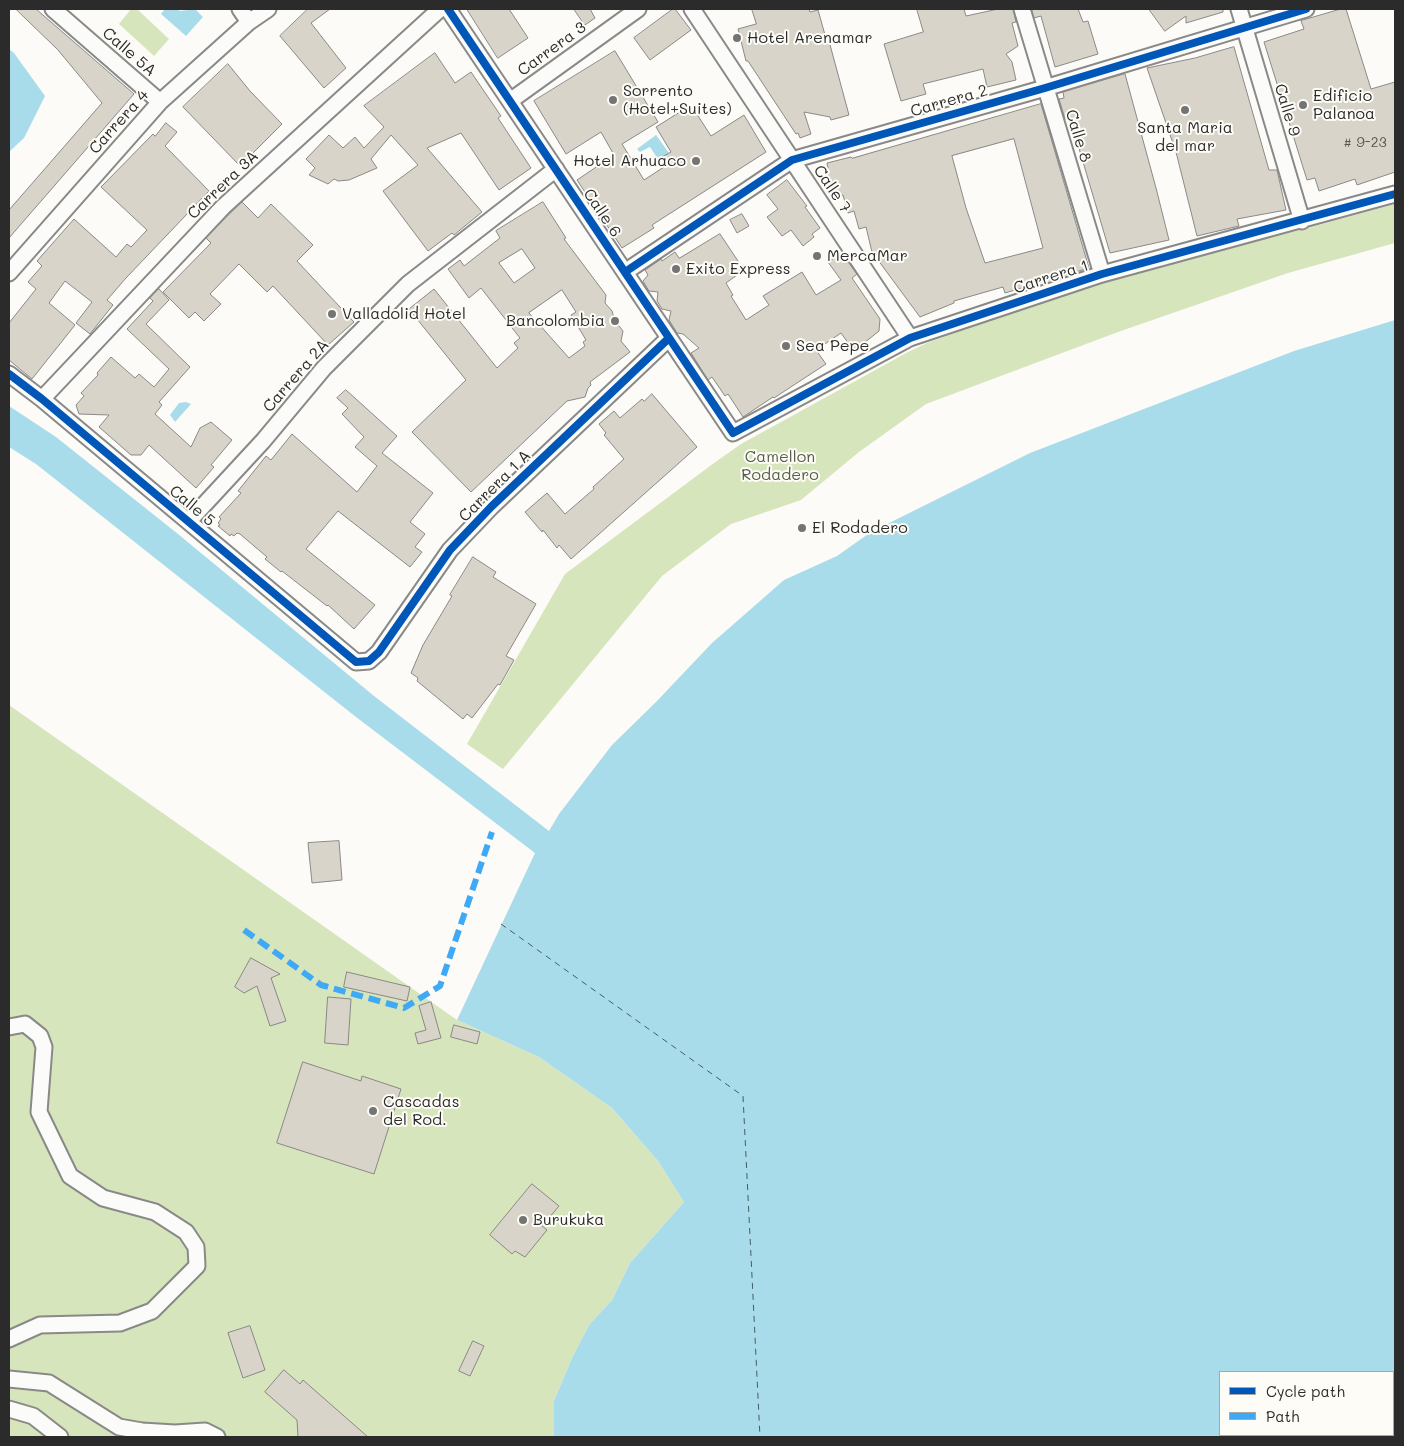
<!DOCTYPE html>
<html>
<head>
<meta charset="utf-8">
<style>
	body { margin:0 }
	#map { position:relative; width:1404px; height:1446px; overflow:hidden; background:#fcfbf8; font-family:Mali,sans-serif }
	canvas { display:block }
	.frame { position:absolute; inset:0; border:10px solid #2b2b2b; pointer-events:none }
	.legend { position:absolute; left:1219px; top:1371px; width:175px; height:65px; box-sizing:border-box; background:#fdfcf7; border:1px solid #a9a8a5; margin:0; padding:6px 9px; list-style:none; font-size:15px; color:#2b2b2b }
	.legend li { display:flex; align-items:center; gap:10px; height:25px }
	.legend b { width:25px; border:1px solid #a9a8a5 }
</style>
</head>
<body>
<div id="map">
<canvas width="1404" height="1446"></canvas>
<div class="frame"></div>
<ul class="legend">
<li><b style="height:6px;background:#0057b8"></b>Cycle path</li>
<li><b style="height:6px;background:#3fa9f5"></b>Path</li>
</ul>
</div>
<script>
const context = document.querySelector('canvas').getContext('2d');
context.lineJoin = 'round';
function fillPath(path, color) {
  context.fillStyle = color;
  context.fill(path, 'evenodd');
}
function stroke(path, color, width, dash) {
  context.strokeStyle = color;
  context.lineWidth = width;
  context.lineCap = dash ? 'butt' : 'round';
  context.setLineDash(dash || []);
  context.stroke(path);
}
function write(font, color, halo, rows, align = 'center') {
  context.font = font + ' Mali,sans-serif';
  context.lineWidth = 4;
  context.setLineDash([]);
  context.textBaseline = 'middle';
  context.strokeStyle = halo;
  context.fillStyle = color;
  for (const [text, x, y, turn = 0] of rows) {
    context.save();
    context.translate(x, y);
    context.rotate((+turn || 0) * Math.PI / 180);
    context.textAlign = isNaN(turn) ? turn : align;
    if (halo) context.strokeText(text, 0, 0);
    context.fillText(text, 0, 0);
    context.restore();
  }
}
const green = new Path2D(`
	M131 9H137L169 39 154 56 119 24Z
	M1395 204V243L1288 273 1118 332 926 404 859 452 801 500 731 524 662 576 503 769 467 744 565 574 714 463 741 444 908 352 927 343 1101 280 1304 229Z
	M9 705 457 1020 539 1057 612 1108 658 1161 684 1202 630 1263 612 1300 589 1325 572 1358 554 1401V1437H9Z`);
const water = new Path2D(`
	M165 9H177L180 11 195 9 203 17 186 36 161 14Z
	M9 49 14 53 45 96 24 138 9 152Z
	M656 135 669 153 658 159 650 147 640 152 637 149Z
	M1395 320V1437H554V1401L572 1358 589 1325 612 1300 630 1263 684 1202 658 1161 612 1108 539 1057 457 1020 535 853 356 717 36 464 9 447V406L56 437 178 534 374 696 549 831 559 814 612 745 656 702 712 643 784 580 837 556 871 532 1030 453 1294 351ZM1393 1372V1435H1220V1372Z
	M186 402 191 404 175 422 170 415 179 403Z`);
const ferry = new Path2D(`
	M501 924 743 1096 760 1437`);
const building = new Path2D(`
	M16 9H36L134 94 9 238V210L102 103 58 50Z
	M308 9H330L311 23 346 68 324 88 280 36Z
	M467 9H509L528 38 498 58Z
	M574 9H590L595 18 585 25Z
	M673 9H675L691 30 650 60 634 38Z
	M752 9H809L810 12 818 10 827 42 829 41 849 115 831 120 830 117 804 112 811 134 800 138 798 133 796 134 748 61H746L738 29 756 24Z
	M917 9H964L966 16 998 9H1013L1016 22 1012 23 1018 46 1006 54 1012 62 1016 80 987 87 983 69 923 84 926 94 901 101 884 44 923 32Z
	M1032 9H1078L1083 22 1088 21 1098 54 1055 67 1041 16 1034 18Z
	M1149 9H1223V12L1186 23V16L1165 31Z
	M1341 9H1346L1371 89 1395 82V172L1357 185 1355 179 1319 191 1315 178 1307 180 1264 42 1304 29 1301 21Z
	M1234 47 1269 170H1277L1286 210 1237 219 1239 226 1197 236 1176 152 1147 68 1195 58Z
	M615 51 658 122 622 144 644 180 667 165 662 157 671 152 656 127 691 105 711 136 744 115 766 152 652 225 654 228 622 248 577 180 614 155 601 132 566 154 534 101Z
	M435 53 455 83 471 72 501 116 498 118 531 168 499 190 461 133 427 148 482 212 454 235 452 233 428 251 383 191 418 165 391 135 371 159 377 168 349 180 338 181 334 179 328 184 309 175 315 168 306 159 329 135 343 148 355 137 364 148 384 127 364 106Z
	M228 64 250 91 282 124 240 166 183 107Z
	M1125 74 1156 188 1169 240 1110 253 1070 118 1065 119 1059 99 1064 98 1063 92Z
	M1041 104 1089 268 1005 293 1003 287 954 301V303L920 317 872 252 866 227 859 229 854 211 848 213 843 195 838 196 834 181 827 183 824 169 828 168 827 163 851 157 852 158ZM1014 139 1043 248 985 263 966 208 952 156Z
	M166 123 177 132 165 146 209 191 126 278 107 300 113 305 90 334 76 323 92 302 65 281 49 303 75 325 32 379 9 360V323L36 289 28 282 42 266 37 261 74 219 116 257 127 244 131 247 147 230 101 187 153 134 155 136Z
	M787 180 807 206 805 207 820 228 812 234 814 237 803 246 791 230 782 236 767 217 778 209 767 195Z
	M242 202 258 218 271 204 313 245 297 261 354 322 328 345 273 286 267 292 239 264 210 294 221 304 204 321 195 312 189 318 163 292 211 243 206 238Z
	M543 202 566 238 564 239 606 295 605 303 612 311 615 321 623 331 621 341 630 352 590 382 591 385 588 388 585 397 567 401 471 492 412 432 466 380 409 309 434 289 497 368 518 348 514 343 520 338 481 288 469 298 448 269 460 260 464 266 500 238 496 231ZM522 249 535 268 514 283 499 263ZM562 290 576 312 571 315 586 340 583 342 585 346 569 358 529 313Z
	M742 214 749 226 737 233 730 220Z
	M720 234 744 270 726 283 733 295 731 296 746 320 769 305 763 296 802 272 816 295 841 280 828 262 840 254 846 263 848 262 857 274 852 278 880 319 879 331 854 351 841 333 816 350 826 364 774 398 773 397 743 417 728 394 725 396 712 377 708 380 691 353 699 348 683 334 677 333 669 320 671 311 662 309 657 301 658 292 649 291 643 281 648 275 645 270 661 259 662 261 675 252 679 258Z
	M159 289 169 300 146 324 190 367 159 402 162 405 155 414 191 447 200 428 211 422 232 440 211 465 214 467 196 488 149 445 141 455H131L99 427 109 415 79 414 76 405 84 396 81 393 98 375 97 373 111 357 135 378 139 374 154 387 169 369 127 329 153 301 150 298Z
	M346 390 397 436 382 453 433 493 410 522 425 534 415 547 422 552 410 567 338 511 306 549 375 605 354 629 328 605 327 606 282 571 281 572 265 559 267 557 240 534 237 533 234 536 231 534 230 536 218 526 220 525 218 523 221 519 219 517 241 493 238 491 266 456 271 460 292 434 357 492 377 466 355 447 364 437 342 414 348 408 337 398Z
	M652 394 697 447 571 559 559 545 557 548 543 530 542 532 525 512 547 493 565 514 594 489 593 487 624 459 604 435 606 433 599 424 614 411 620 418 642 399 644 401Z
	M473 557 496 572 493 577 536 604 506 656 514 660 500 685 498 684 472 718 467 714 463 719 417 681 418 678 411 673 423 645 452 596 450 595Z
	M339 841 342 880 312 883 308 843Z
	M251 958 280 974 271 978 286 1021 270 1026 257 986 244 993 235 987Z
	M347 972 410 987 407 1001 344 987Z
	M328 997 351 999 348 1045 325 1043Z
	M431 1002 441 1038 418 1044 415 1033 426 1030 419 1006Z
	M454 1025 480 1032 477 1044 451 1037Z
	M303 1062 361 1081 362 1076 401 1089 374 1174 277 1143Z
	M532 1184 559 1206 542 1226 547 1230 525 1257 515 1251 512 1254 490 1235Z
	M250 1326 265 1370 243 1378 228 1333Z
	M473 1341 484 1346 470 1376 459 1371Z
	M284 1370 300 1384 303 1380 368 1437H298L297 1420 265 1392Z`);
const minor = new Path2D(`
	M53 9 160 102
	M240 9 249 22
	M448 9 733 433 910 338 1102 274 1395 194
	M692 9 910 338
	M1022 9 1102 274
	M1239 9 1302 221
	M510 101 638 9
	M625 272 792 160 1045 88 1306 9
	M9 273 160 102 249 22 268 9
	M9 374 42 399 356 662 369 661 379 652 450 550 492 506 669 338
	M42 399 223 207 440 9
	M189 521 263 441 324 368 408 284 556 169
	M9 1027 25 1024 40 1036 44 1047 39 1112 70 1176 103 1198 155 1212 186 1232 196 1247 197 1266 152 1311 120 1323 40 1325 9 1339
	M9 1379 49 1383 119 1427 142 1431 175 1433 205 1431 217 1437
	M9 1409 33 1416 60 1437`);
const quiet = new Path2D(`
	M244 930 321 985 404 1008 440 986 492 832`);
const cycleway = new Path2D(`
	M448 9 733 433 910 338 1102 274 1395 194
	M625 272 792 160 1045 88 1306 9
	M9 374 42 399 356 662 369 661 379 652 450 550 492 506 669 338`);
const markers = [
	[737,38,5,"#747473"],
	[613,100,5,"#747473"],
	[1303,105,5,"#747473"],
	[1185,110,5,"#747473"],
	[696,161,5,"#747473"],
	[817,256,5,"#747473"],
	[676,269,5,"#747473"],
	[332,314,5,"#747473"],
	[615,321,5,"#747473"],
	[786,346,5,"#747473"],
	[802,528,5,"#747473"],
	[373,1111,5,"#747473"],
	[523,1220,5,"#747473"]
];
const numberNames = [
	["# 9-23",1365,143]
];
const poiNames = [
	["Hotel Arenamar",747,38],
	["Sorrento",623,91],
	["(Hotel+Suites)",623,109],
	["Edificio",1313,96],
	["Palanoa",1313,114],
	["Santa Maria",1185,128,"center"],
	["del mar",1185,146,"center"],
	["Hotel Arhuaco",686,161,"right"],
	["MercaMar",827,256],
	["Exito Express",686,269],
	["Valladolid Hotel",342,314],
	["Bancolombia",605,321,"right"],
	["Sea Pepe",796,346],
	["El Rodadero",812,528],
	["Cascadas",383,1102],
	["del Rod.",383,1120],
	["Burukuka",533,1220]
];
const streetNames = [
	["Carrera 3",552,49,-36],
	["Calle 5A",129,52,41],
	["Carrera 2",949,101,-16],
	["Calle 9",1287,110,73],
	["Carrera 4",119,122,-48],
	["Calle 8",1078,136,73],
	["Carrera 3A",223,185,-44],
	["Calle 7",832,189,56],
	["Calle 6",602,213,56],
	["Carrera 1",1051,277,-18],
	["Carrera 2A",296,376,-49],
	["Carrera 1 A",495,486,-45],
	["Calle 5",192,506,40]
];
const parkNames = [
	["Camellon",780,457],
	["Rodadero",780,475]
];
fillPath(green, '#d7e5bc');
fillPath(water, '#a9dceb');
stroke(ferry, '#465c63', 1, [6, 5]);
fillPath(building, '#d9d4c9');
stroke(building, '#898987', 1);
stroke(minor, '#898987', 19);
stroke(minor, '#fbfbf9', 15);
stroke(quiet, '#3fa9f5', 6, [12, 6]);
stroke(cycleway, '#0057b8', 8);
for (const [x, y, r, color] of markers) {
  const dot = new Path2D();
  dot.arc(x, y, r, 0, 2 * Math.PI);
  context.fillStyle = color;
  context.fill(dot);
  stroke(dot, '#fdfcf7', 2);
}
write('14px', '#565552', null, numberNames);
write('16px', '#2b2b2b', '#fdfcf7', poiNames, 'left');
write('16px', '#2b2b2b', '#fdfcf7', streetNames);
write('16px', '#565d48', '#fdfcf7', parkNames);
</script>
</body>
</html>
